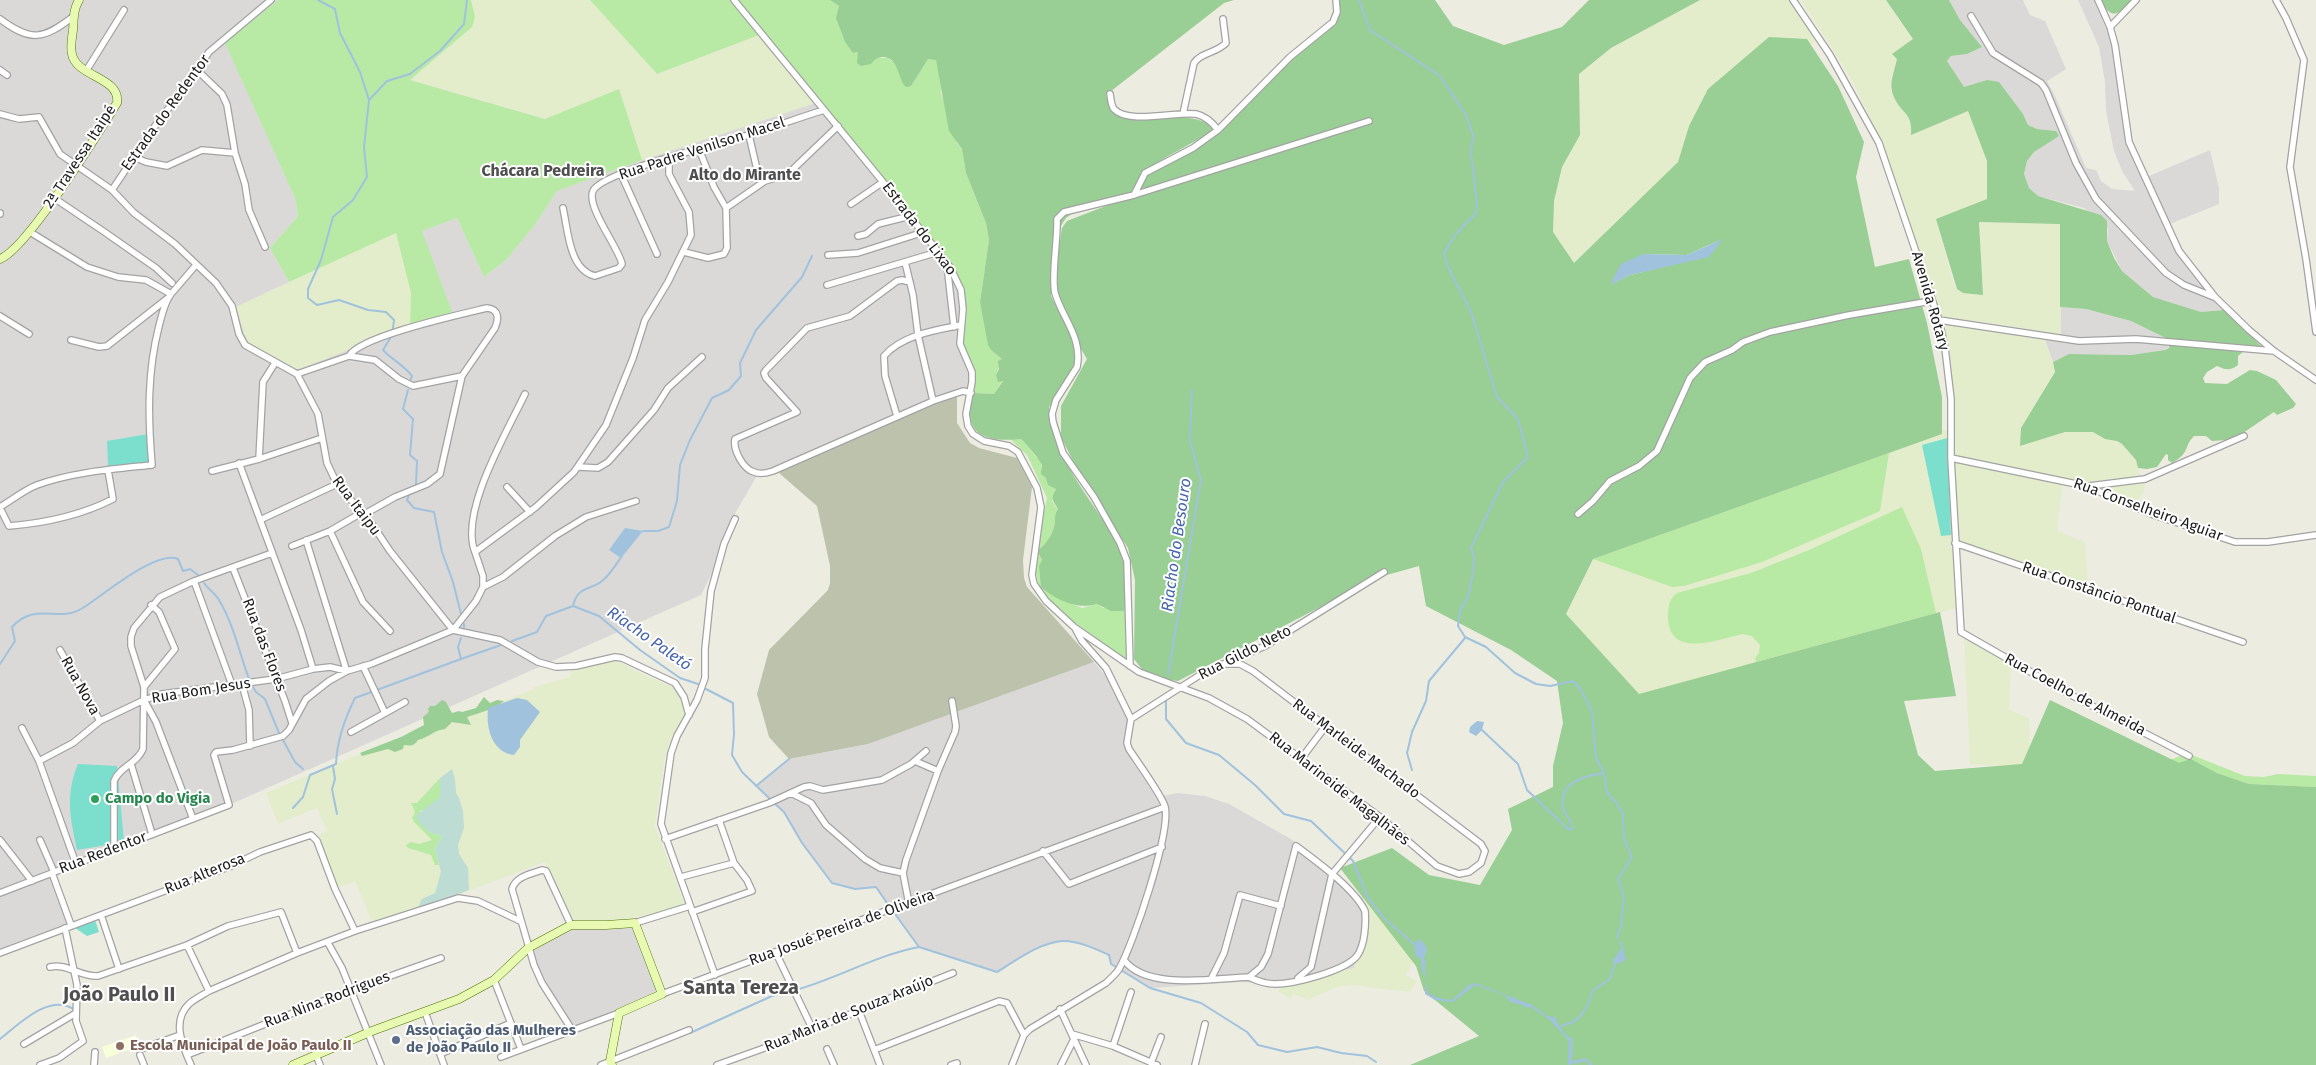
<!DOCTYPE html>
<html>
<head>
<meta charset="utf-8">
<style>
	body { margin:0 }
	canvas { display:block; background:#edece1 }
</style>
</head>
<body>
<canvas width="2316" height="1065"></canvas>
<script>
const context = document.querySelector('canvas').getContext('2d');
context.lineJoin = 'round';
function fillPath(path, color) {
  context.fillStyle = color;
  context.fill(path, 'evenodd');
}
function stroke(path, color, width, dash) {
  context.strokeStyle = color;
  context.lineWidth = width;
  context.lineCap = dash ? 'butt' : 'round';
  context.setLineDash(dash || []);
  context.stroke(path);
}
function write(font, color, halo, rows, align = 'center') {
  context.font = font + ' "Fira Sans",sans-serif';
  context.lineWidth = 4;
  context.setLineDash([]);
  context.textBaseline = 'middle';
  context.strokeStyle = halo;
  context.fillStyle = color;
  for (const [text, x, y, turn = 0] of rows) {
    context.save();
    context.translate(x, y);
    context.rotate((+turn || 0) * Math.PI / 180);
    context.textAlign = isNaN(turn) ? turn : align;
    if (halo) context.strokeText(text, 0, 0);
    context.fillText(text, 0, 0);
    context.restore();
  }
}
const residential = new Path2D(`
	M0 0H278L226 43 295 198 298 216 270 248 289 282 236 307 410 325 451 312 421 231 457 218 484 277 506 260 534 226 557 191 642 160 821 101 953 266 964 293 966 354 973 367 974 393 962 390 758 474 733 517 716 565 701 595 229 805 0 893Z
	M1949 0H2023L2030 15 2045 21 2066 69 2047 81 2055 96 2086 168 2096 170 2101 181 2112 189 2135 191 2122 171 2114 151 2106 111 2105 82 2099 47 2078 0H2094L2112 44 2128 148 2142 179 2210 150 2219 188V204L2165 226 2179 256 2188 269 2224 310 2201 312 2153 297 2122 271 2107 241 2108 229 2084 208 2038 196 2029 188 2024 174 2027 161 2034 152 2045 145 2056 131 2037 129 2028 125 2023 114 2014 103 1987 80 1964 88 1947 61 1951 56 1967 54 1982 47 1960 20Z
	M2060 307 2086 309 2131 321 2161 335 2168 339 2171 345 2165 350 2131 355 2069 354 2053 362 2042 332 2061 335Z
	M1094 662 1105 675 1125 712 1128 724 1125 743 1158 797 1178 793 1205 796 1229 804 1291 839 1327 865 1363 898 1368 915 1354 968 1282 985 1240 982 1150 988 1111 964 1109 954 1087 946 1064 941 1035 949 997 972 919 947 876 887 855 889 832 883 802 843 784 812 756 786 789 759 868 744Z
	M50 877 69 925 0 952V896Z
	M577 927 635 928 660 993 571 1029 544 985 530 952Z`);
const education = new Path2D(`
	M136 1035 139 1046 106 1058 102 1047Z`);
const construction = new Path2D(`
	M957 393V423L970 443 979 448 1017 458 1032 487 1023 560 1024 578 1027 587 1094 662 868 744 789 759 769 737 757 694 769 650 828 590 830 583V566L817 506 779 473 783 467Z`);
const farmland = new Path2D(`
	M471 0H590L657 74 759 35 816 103 642 160 619 90 546 119 410 80 472 27Z
	M1700 0H1791L1818 40 1689 126 1678 162 1574 263 1553 233 1554 201 1562 167 1580 135 1579 74 1611 48Z
	M1801 0H1886L1913 40 1897 59 1891 78 1905 112 1911 119V134L1969 111 1987 161V199L1936 220 1954 284 1957 289 1983 295 1979 222 2060 224 2061 335 1985 322 1947 319 1940 315 1883 146 1852 80Z
	M396 232 411 293 410 325 296 371 247 343 236 307Z
	M1941 323 2045 340 2055 371 2021 428 2020 446 2065 432H2093L2105 439 2117 441 2122 444 2136 460 2141 478 2085 484 1956 457 1952 370Z
	M1947 430 1952 540 1950 546 1953 550 1957 608 1639 695 1566 614 1593 559 1942 434V431Z
	M1955 462 2063 483 2057 531 2085 542 2088 586 1959 542 1957 526 1960 521 1958 519Z
	M2146 480 2144 492 2135 505 2092 487Z
	M1964 637 2011 664 2009 710 2029 718 2030 768 1970 764Z
	M609 661 623 663 633 670 673 687 686 708 684 720 672 737 665 756 655 826 685 905 662 912 624 920 573 921 545 862 421 909 388 919 372 921 355 881 338 888 318 835 327 831 317 808 278 824 266 793 342 761 532 690 534 687 570 677 572 670Z
	M1363 898 1393 930 1414 960 1406 975 1417 981 1410 992 1351 985 1337 987 1308 1000 1294 994 1290 999 1278 991 1282 985 1354 968 1368 915Z`);
const grass = new Path2D(`
	M278 0H471L475 17 472 27 410 80 545 119 619 89 642 160 557 191 534 226 506 260 484 277 457 218 422 231 452 312 410 325 411 293 396 233 289 282 270 248 298 216 295 198 225 43Z
	M590 0H732L759 35 657 74Z
	M737 0H830L839 6C835 23 843 39 853 53L858 52 859 57 888 58 897 65 901 79 911 86 928 58 936 60 941 80V93L957 143 962 149 966 173 986 223 989 240 980 302 992 351 1002 359 996 375 1003 380 994 394 974 393 973 367 966 354 962 338 964 293 953 266Z
	M1021 439C1030 445 1032 455 1041 461L1042 474 1056 489 1052 501 1058 510C1055 514 1055 516 1055 521 1054 534 1047 544 1037 552L1066 601 1082 608 1097 604 1103 608 1126 606V570V659L1074 622 1058 609 1039 587 1034 564 1047 498 1027 455 1011 440Z
	M1889 453 1880 511 1762 562 1684 586 1672 587 1593 559Z
	M1902 507 1921 549 1936 613 1756 662 1755 658 1759 653 1760 645 1752 636 1743 634C1718 639 1669 660 1668 617 1668 607 1669 599 1677 593L1751 573 1809 550Z
	M2187 753 2245 776 2264 777 2278 774 2316 776V787L2249 784 2217 773 2191 759 1958 879 2158 765Z
	M440 778V797L427 809 420 811 429 832 442 836 435 849 439 865H435L431 855 408 848 406 845 411 842 419 844 432 840 414 822 412 818 415 812 411 803H417Z`);
const forest = new Path2D(`
	M830 0H1234L1224 3 1106 95C1125 143 1184 99 1214 129 1195 144 1154 160 1141 176 1137 181 1136 189 1135 195L1142 179 1217 129 1253 94 1335 20V0H1435L1453 26 1504 45 1562 27 1589 0H1700L1611 48 1579 74 1580 135 1562 167 1554 201 1553 232 1574 263 1678 162 1689 126 1708 89 1769 37 1807 39 1838 86 1864 142 1856 177 1875 267 1909 259 1927 323 1942 397V434L1593 559 1566 614 1639 694 1940 612 1956 696 1904 701 1918 755 1935 771 2022 764 2050 700 2179 763 2191 759 2217 773 2249 784 2316 787V1065H1410L1479 1036 1424 991 1416 966 1340 868 1392 848 1429 875 1480 885 1512 830 1508 809 1553 787V766L1563 723 1557 681 1511 650 1426 606 1419 566 1376 578 1178 681 1148 677 1134 659 1135 580 1128 548 1079 473 1061 437V406L1087 359 1068 327 1053 288 1062 228 1067 221 1129 197 1073 213 1066 218 1057 232 1051 296 1076 347V367L1062 391 1049 407C1053 458 1087 492 1112 535 1116 541 1121 548 1124 554 1127 562 1126 603 1124 611H1111L1097 604C1077 610 1056 600 1041 587L1039 566 1042 560 1037 551C1047 544 1054 533 1055 521 1055 516 1055 514 1058 509 1053 500 1050 500 1056 489L1048 485 1046 478 1041 474 1042 465C1040 460 1025 442 1021 439 985 443 960 434 974 393L994 394 1003 381 998 382 996 375 999 369 998 361 1002 359 992 351 988 345 980 302 989 240 986 223 966 173 962 149 949 131 936 60 928 59 911 86 906 87C897 79 900 59 884 57 877 57 875 59 871 64L861 66 857 63 858 52 853 53 845 42 836 18 839 6ZM1722 239 1667 266 1630 275 1611 284 1643 254 1687 255Z
	M1886 0H1949L1960 20 1982 47 1967 54 1951 56 1947 61 1964 87 1987 80 1999 82 2023 114 2028 125 2037 129 2056 131 2059 136 2034 152 2027 161 2024 174 2029 188 2038 196 2101 215 2107 221V241L2114 258 2122 271 2153 297 2201 312 2224 310 2263 348 2168 339 2131 321 2086 309 2060 307V224L1979 222 1983 295 1963 293 1957 289 1936 219 1987 199V161L1968 111 1911 135C1913 112 1901 114 1894 97 1888 84 1894 73 1897 59L1892 54 1913 39Z
	M2101 0H2132C2119 15 2111 21 2101 0Z
	M2170 343 2244 351 2238 356V365C2230 371 2226 370 2217 366L2207 372 2203 378 2205 383 2227 384 2250 370 2257 371 2276 380 2296 404 2293 408 2277 415 2274 412 2240 435 2226 440 2212 441 2206 436H2194C2183 447 2191 452 2172 463L2168 460V455L2166 454 2157 467 2147 469 2138 468 2136 460 2122 444 2117 441 2105 439 2093 432H2065L2020 446 2021 428 2055 372 2053 362 2069 354 2131 355 2165 350 2169 348Z
	M484 697 490 703 497 700 504 701C495 709 479 713 467 717L471 725 452 722 445 729C434 730 428 738 418 740 414 746 411 746 404 745L403 749 395 752 388 749 362 756 360 753 401 737 424 725 423 717 429 712 428 709 430 706H435L442 700 446 702 452 713 459 711 462 712 476 708Z`);
const wetland = new Path2D(`
	M452 769 455 779 456 793 459 798 463 811 464 828 458 845 459 854 468 868 469 890 421 909 419 905 422 899 435 893 441 872 435 849 442 836 429 832 417 820V815L440 797V778Z`);
const pitch = new Path2D(`
	M148 434 151 464 108 466 107 441Z
	M1947 438 1951 535 1941 536 1922 445Z
	M78 764 117 766 124 842 77 850C70 816 65 796 78 764Z
	M95 920 99 932 87 936 75 928Z`);
const water = new Path2D(`
	M1723 239 1709 257 1630 275 1610 285 1621 264 1643 254 1687 255Z
	M625 528 643 531 621 558 609 550Z
	M517 698 527 700 540 712 520 740V747L514 755C491 752 486 727 488 708Z
	M1477 721 1484 722 1482 730 1476 736 1469 732 1470 727Z
	M1419 939 1425 944 1427 950 1424 958 1426 962C1424 972 1426 982 1428 993L1438 998 1452 1000 1469 985 1475 983 1532 1005 1547 1016 1555 1017C1558 1026 1565 1036 1573 1039L1572 1061 1586 1058 1593 1065H1589L1586 1061 1568 1065 1569 1041 1550 1020 1531 1007 1526 1008 1525 1006 1511 1002 1504 995 1475 985 1453 1002 1435 1000 1425 994 1426 980 1422 971 1421 958 1416 957 1414 945Z
	M1623 949 1626 960 1614 965 1613 960 1620 950Z`);
const stream = new Path2D(`
	M318 0 335 9 340 33 360 72 369 100 364 147 367 177 353 200 333 217 321 260 308 289V298L317 305 339 300 368 310 386 312 394 320 393 328
	M1359 0 1370 30 1440 76 1466 115 1473 135 1471 153 1477 203 1476 213 1455 235 1444 253 1448 267 1471 312 1497 397 1518 419 1528 457 1503 482 1471 548 1474 557 1472 579 1468 596 1460 611 1458 626 1465 637 1486 647 1515 673 1536 684 1550 686 1573 681 1581 690 1592 711 1596 758 1604 773 1607 793 1616 802 1623 814 1624 839 1632 857 1618 879 1624 897 1621 926 1617 938
	M370 99 387 81 410 74 440 51 464 24 467 0
	M391 337 383 350C392 360 404 365 412 376L410 381
	M408 390 403 409 413 419 410 455 417 461 416 484
	M409 495 407 500 414 508 434 512 442 552 453 582 461 614
	M643 531H658L669 527 677 501 680 465 690 440 712 398 729 390 741 376 740 363 756 330 802 277 812 256
	M204 583C208 589 216 594 219 600 234 625 239 652 249 679
	M573 606C578 585 590 591 602 581 610 575 616 564 622 556
	M464 629V624
	M461 638 458 647 461 659 501 645
	M512 641 537 632 546 616 573 606 599 616 640 650 680 678 698 684
	M0 664 15 641 12 627C36 601 58 623 81 609 100 598 156 549 178 559L183 571 190 569 198 575
	M1168 674 1201 480 1190 441 1192 390
	M253 687 256 692 265 699 279 733
	M706 689 733 703 734 734 732 755 742 772 771 800
	M1166 700V719L1186 743 1219 755 1255 785 1284 814 1311 821 1353 861 1368 898 1385 919 1415 945
	M1482 730 1518 764 1527 790 1569 830 1572 829C1573 821 1567 818 1564 811 1555 783 1584 776 1604 773
	M283 740 295 762 303 769
	M333 766 335 779 332 789 337 814
	M1412 770 1407 753 1412 732 1426 701 1429 681 1465 638
	M756 786 789 759
	M774 803 784 812 802 843 832 883 855 889 876 887 889 906
	M293 808 303 797 310 775 336 764C337 740 344 720 355 698L461 659
	M895 914 919 947 997 972C1015 961 1042 941 1064 941 1079 941 1096 949 1109 955L1111 964 1150 988 1201 1003 1247 1032 1258 1045 1287 1052 1317 1047 1341 1053 1367 1056 1376 1062
	M1620 942 1623 949
	M799 989C840 977 877 955 919 947
	M1559 1027C1563 1024 1566 1024 1571 1023 1582 1018 1590 1003 1592 991L1610 979 1615 964
	M690 1033 772 996 789 991
	M0 1039C19 1024 50 992 75 1010`);
const street = new Path2D(`
	M734 0 883 182 950 267 961 290 963 309 960 344 972 372V382L966 414 968 426 973 434 984 441 1009 446 1018 452 1037 488 1041 507 1032 575 1034 584 1046 601 1074 627 1139 672 1209 698 1247 719 1380 817 1437 866 1459 874 1469 872 1481 863 1485 851 1481 844 1253 671 1240 664H1223
	M1793 0 1830 55 1879 143 1939 320 1945 348 1951 399V458L1961 632 2071 695 2189 756
	M2098 0 2110 27 2115 45 2129 142 2179 251 2215 297 2249 330 2274 351 2316 380
	M2276 0 2286 18 2304 60 2290 167 2306 259 2316 332
	M1971 16 1993 53 2041 83 2046 90 2076 163 2096 199 2166 273 2184 285 2214 297
	M0 19C31 42 43 40 74 16
	M2110 27 2136 0
	M0 70 7 75
	M197 70 222 94 227 105 235 153 245 184 249 210 265 247
	M86 71 124 10
	M1110 94C1111 99 1111 105 1114 109 1128 125 1178 111 1196 114 1205 116 1212 122 1218 130
	M0 114 19 119 39 117 60 154 112 190 134 213 175 244 216 283 232 306 239 334 245 345 297 374 318 414 327 463 337 484 372 524 390 551 453 630 500 640 538 662 556 667 576 666 615 657 622 658 675 683 684 697 689 715
	M1183 114 1194 63C1201 52 1217 53 1226 43L1223 19
	M749 135 758 174 765 181 788 174 838 126
	M699 149 714 187 726 208
	M134 157 146 162 167 166 202 150 235 153
	M621 174 657 254
	M112 190 155 126 191 79 209 52 271 0
	M1134 195 1145 173 1193 148 1218 130 1290 57 1333 22 1337 12 1336 0
	M54 198 103 231 156 268 172 283
	M851 204 883 182
	M563 208C568 230 569 270 595 276L619 268 622 264C619 248 586 207 593 191 601 172 723 143 748 135 774 127 798 118 824 110
	M0 214V213
	M30 232 87 267 118 277 146 280 171 294 196 265
	M858 236 866 234 878 224 910 216
	M684 252 708 258 724 254 727 248 726 208 765 181
	M828 255 858 253 924 232
	M905 262 913 295 918 335 933 401 773 471C767 473 760 475 754 472 743 469 733 450 735 439L797 412 766 378 764 373 766 370 807 328 850 316 897 281 902 280 910 282
	M947 265 954 327
	M827 285 938 252
	M0 316 29 334
	M1939 320 2079 341 2136 339 2274 351
	M71 340 99 347 107 346 168 298
	M349 356 375 360 399 379 413 386 462 376
	M297 374 349 356C360 336 462 314 487 308 499 309 499 319 495 328L462 376 440 474 427 484 395 497 363 515
	M933 401 963 391 971 393
	M897 416 885 376 884 356C902 335 936 330 961 325
	M1951 458 2086 486 2154 515 2235 542H2268L2316 535
	M259 459 263 382 275 363
	M239 463 301 630 313 669
	M579 467 598 468 608 462 654 410 668 388 702 357
	M212 471 259 459 322 438
	M2089 486 2145 479 2244 436
	M507 487 530 512
	M0 507C12 500 24 490 37 485 73 472 114 469 152 465 148 417 147 373 159 326 162 315 164 303 171 294
	M0 508 9 526C45 523 82 515 113 499L108 470
	M1578 514 1593 501 1610 481 1639 466 1657 451 1690 378 1705 362 1732 350 1743 342 1770 332 1849 315 1931 301
	M260 520 337 484
	M330 531 363 602 390 631
	M306 540 346 669
	M1955 543 2243 642
	M292 546 330 531 361 513
	M475 552C459 512 507 432 525 394
	M233 568 285 701 292 723
	M194 581 232 685
	M483 587 503 577 555 536 586 517 636 501
	M60 650 100 721
	M363 666 385 713
	M1130 666 1127 561 1120 543 1094 497 1063 453 1053 422 1052 414 1056 400 1077 367C1083 338 1062 318 1055 293 1051 277 1058 238 1057 219L1064 212 1134 195 1369 121
	M242 684 249 710 250 746
	M144 687 175 649 159 612 151 605
	M144 700 156 722 193 819
	M1131 719 1203 673 1265 646 1384 572
	M22 728 39 761 76 864
	M351 732 405 702
	M1301 759 1325 727
	M39 761 73 743 100 721 144 700 162 694 276 679 313 669 330 667 347 671
	M915 761 938 771
	M131 764 152 834
	M791 793 811 803 826 825 865 859 880 868 903 873
	M665 839 769 803 804 787 810 786 823 790 882 780 911 764 926 751
	M0 840 32 881
	M40 840 54 872
	M114 848V781C120 766 137 764 143 749L144 687 131 646V637L134 628 160 597 194 581 272 553
	M1043 851 1069 884 1162 847
	M52 873 71 925
	M681 877 734 863
	M0 893 229 805 214 755 216 752 233 750 283 736 289 730 306 699 329 681 347 671 371 664 453 630 476 601 483 587V576L475 552 536 507 574 472 606 425 633 358 645 320 668 282 691 235 689 212 669 174V158
	M909 904 903 873 906 860 938 771 955 732 956 726 952 701
	M692 912 752 891 747 880 734 863 719 820
	M101 915 119 969
	M635 923 690 906
	M571 925 546 871 542 870C531 874 516 876 512 889L534 965 542 983 572 1030
	M328 943 342 968 381 1065
	M187 945 209 991C203 995 194 999 189 1004 171 1021 183 1047 191 1065
	M0 953 231 866 260 852 311 835 317 841 335 889 355 931
	M776 953 812 1028
	M1124 960C1147 991 1215 978 1249 977 1257 981 1266 984 1275 984 1294 984 1345 971 1357 956 1365 945 1366 924 1365 911 1354 888 1316 861 1296 846L1268 954 1261 967 1249 977
	M50 967C67 963 80 977 98 976L187 945 228 926 281 912 297 953
	M715 975 661 824 671 753 677 736 697 700 705 678V649L711 591 724 544 735 519
	M1298 978 1311 967 1332 874 1380 817
	M1211 979 1224 953 1240 895 1281 906
	M494 980 521 1049
	M209 991 297 953 355 931 458 898 478 901 520 921
	M662 994 1165 807
	M1060 1009 1086 1065
	M859 1011 880 1065
	M425 1012 444 1065
	M1072 1034 1113 1046 1157 1065
	M24 1044 76 1013
	M1113 1046 1131 992
	M144 1048 180 1035
	M827 1049 834 1065
	M874 1050 999 1001 1007 1003 1024 1035
	M440 1054 511 1023
	M140 1055 144 1065
	M187 1055 351 990 441 958
	M316 1055 320 1065
	M501 1057 619 1013
	M1151 1063 1161 1037
	M40 1065 59 1058 83 1041 76 1021 77 985 65 928
	M94 1065 95 1052
	M601 1065 689 1030
	M717 1065 770 1046 953 973
	M951 1065 957 1063
	M1012 1065 1024 1035 1030 1029 1106 983C1111 978 1116 974 1119 969 1133 945 1171 832 1165 807 1163 797 1136 760 1129 749L1127 743 1131 719 1106 668 1082 641 1076 630
	M1061 1065 1074 1039
	M1195 1065 1205 1024`);
const secondary = new Path2D(`
	M0 259C27 249 99 132 117 103 121 77 76 77 72 54 70 47 72 38 73 30 74 19 73 10 79 0
	M293 1065 372 1031 459 999 494 980 528 948 571 925H606L635 923 662 994 619 1013 610 1061 612 1065`);
const markers = [
	[95,799,5,"#2e9e5b"],
	[396,1040,5,"#5c6f8a"],
	[120,1046,5,"#8d6e63"]
];
const streetNames = [
	["Estrada do Redentor",166,113,-54],
	["Rua Padre Venilson Macel",702,149,-18],
	["2ª Travessa Itaipé",80,157,-57],
	["Estrada do Lixao",919,229,53],
	["Avenida Rotary",1930,301,74],
	["Rua Itaipu",356,506,53],
	["Rua Conselheiro Aguiar",2148,510,20],
	["Rua Constâncio Pontual",2099,593,19],
	["Rua das Flores",264,645,69],
	["Rua Gildo Neto",1245,653,-27],
	["Rua Nova",80,686,61],
	["Rua Bom Jesus",201,691,-9],
	["Rua Coelho de Almeida",2075,695,28],
	["Rua Marleide Machado",1356,749,37],
	["Rua Marineide Magalhães",1339,789,38],
	["Rua Redentor",103,853,-21],
	["Rua Alterosa",205,874,-22],
	["Rua Josué Pereira de Oliveira",842,928,-20],
	["Rua Nina Rodrigues",327,1000,-21],
	["Rua Maria de Souza Araújo",849,1014,-22]
];
const leisureNames = [
	["Campo do Vigia",105,799]
];
const serviceNames = [
	["Associação das Mulheres",406,1031],
	["de João Paulo II",406,1048]
];
const educationNames = [
	["Escola Municipal de João Paulo II",130,1046]
];
const neighbourhoodNames = [
	["Chácara Pedreira",543,172],
	["Alto do Mirante",745,176]
];
const waterNames = [
	["Riacho do Besouro",1177,545,-82],
	["Riacho Paletó",649,639,35]
];
const districtNames = [
	["Santa Tereza",741,988],
	["João Paulo II",119,995]
];
fillPath(residential, '#dad9d8');
fillPath(education, '#f7ffd8');
fillPath(construction, '#bdc2ac');
fillPath(farmland, '#e4edcb');
fillPath(grass, '#b8eaa5');
fillPath(forest, '#99ce94');
fillPath(wetland, '#bddcd4');
fillPath(pitch, '#7cdfcd');
fillPath(water, '#a0c2dd');
stroke(stream, '#a0c2dd', 2);
stroke(street, '#a3a3a3', 8);
stroke(secondary, '#4f7303', 9);
stroke(street, '#fff', 5.5);
stroke(secondary, '#e8fab2', 8);
for (const [x, y, r, color] of markers) {
  const dot = new Path2D();
  dot.arc(x, y, r, 0, 2 * Math.PI);
  context.fillStyle = color;
  context.fill(dot);
  stroke(dot, '#fff', 2);
}
write('15px', '#1c1c1c', '#fff', streetNames);
write('bold 15px', '#27864d', '#fff', leisureNames, 'left');
write('bold 15px', '#4e5e75', '#fff', serviceNames, 'left');
write('bold 15px', '#785e54', '#fff', educationNames, 'left');
write('bold 16px', '#4f4f4f', '#fff', neighbourhoodNames);
write('italic 16px', '#4765ac', '#fff', waterNames);
write('bold 20px', '#4f4f4f', '#fff', districtNames);
</script>
</body>
</html>
